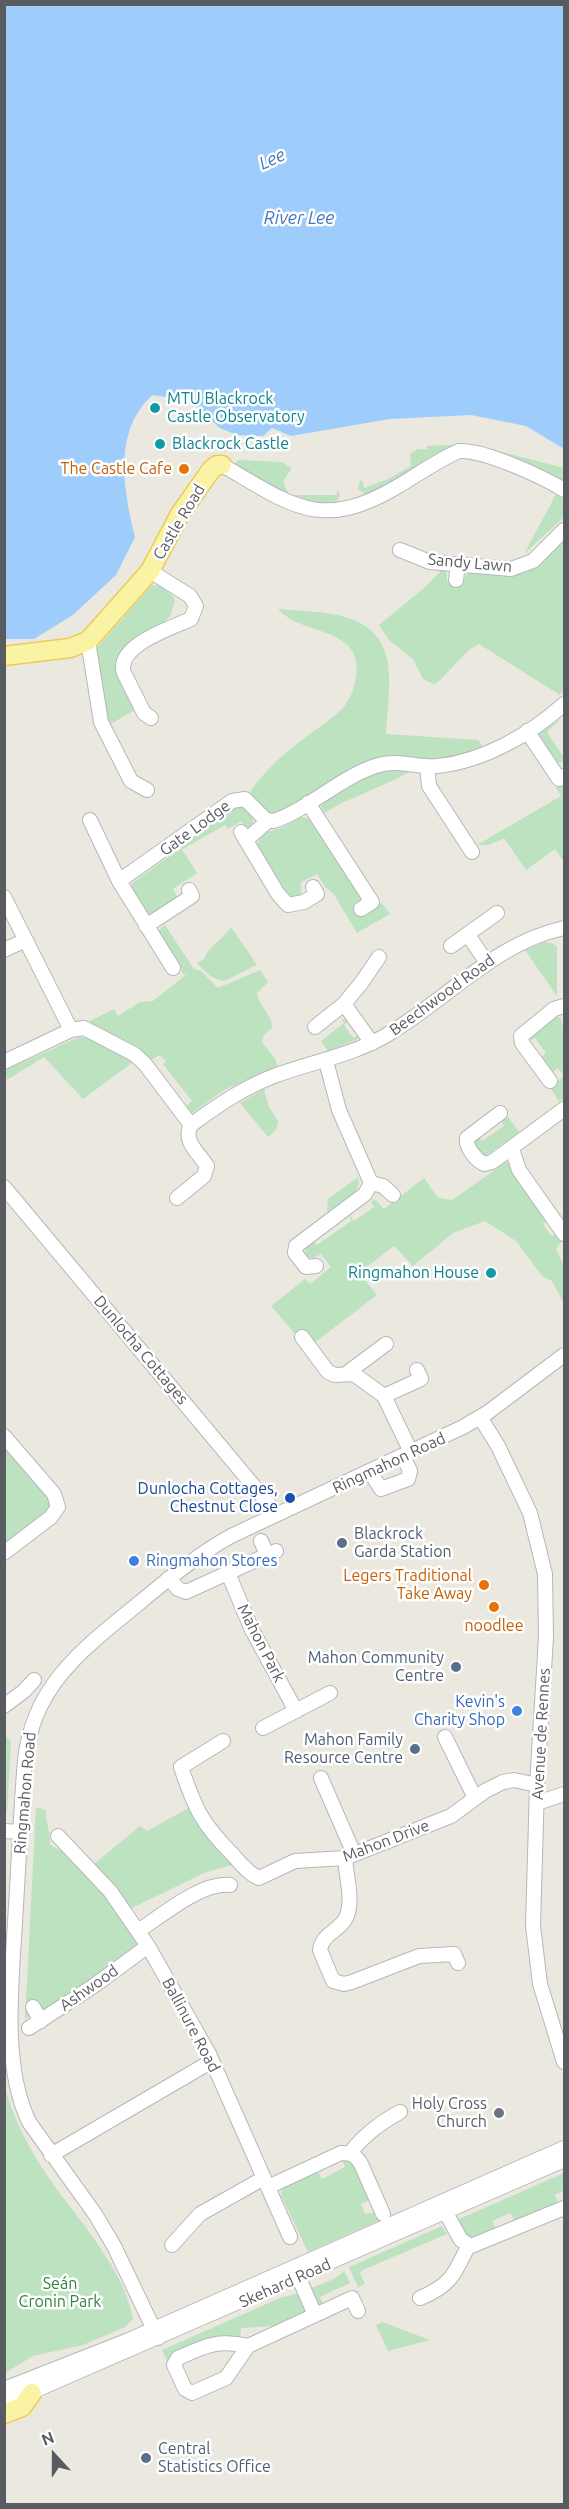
<!DOCTYPE html>
<html>
<head>
<meta charset="utf-8">
<style>
	body { margin:0 }
	#map { position:relative; width:569px; height:2509px; overflow:hidden; background:#ebe9df; font-family:Ubuntu,sans-serif }
	canvas { display:block }
	.frame { position:absolute; inset:0; border:6px solid #585b60; pointer-events:none }
	.north { position:absolute; left:24px; top:2425px; width:60px; height:60px; -webkit-text-stroke:4px #fff; paint-order:stroke; rotate:339deg; font-size:16px; font-weight:700; line-height:24px; text-align:center; color:#585b60 }
	.north::after { content:''; display:block; margin:auto; width:21px; height:27px; background:#585b60; clip-path:polygon(50% 0,100% 100%,50% 72%,0 100%) }
</style>
</head>
<body>
<div id="map">
<canvas width="569" height="2509"></canvas>
<div class="frame"></div>
<div class="north">N</div>
</div>
<script>
const context = document.querySelector('canvas').getContext('2d');
context.lineJoin = 'round';
function fillPath(path, color) {
  context.fillStyle = color;
  context.fill(path, 'evenodd');
}
function stroke(path, color, width, dash) {
  context.strokeStyle = color;
  context.lineWidth = width;
  context.lineCap = dash ? 'butt' : 'round';
  context.setLineDash(dash || []);
  context.stroke(path);
}
function write(font, color, halo, rows, align = 'center') {
  context.font = font + ' Ubuntu,sans-serif';
  context.lineWidth = 5;
  context.setLineDash([]);
  context.textBaseline = 'middle';
  context.strokeStyle = halo;
  context.fillStyle = color;
  for (const [text, x, y, turn = 0] of rows) {
    context.save();
    context.translate(x, y);
    context.rotate((+turn || 0) * Math.PI / 180);
    context.textAlign = isNaN(turn) ? turn : align;
    if (halo) context.strokeText(text, 0, 0);
    context.fillText(text, 0, 0);
    context.restore();
  }
}
const green = new Path2D(`
	M471 444 564 468V484C537 466 506 456 474 447L366 495 358 489 360 481 362 480 364 488 388 479 411 466 410 454 418 449H427V446Z
	M238 460 281 462 292 468 283 481 288 493 292 495H337V489L340 496 335 504 329 505 287 498 235 465Z
	M556 494 564 500V517L524 554Z
	M564 536V689L560 695 479 644 469 650 438 682 433 684 423 679 413 659 389 640 379 625 424 588 443 569 447 574V581L463 583 466 575 471 570 513 573Z
	M152 585 160 586 173 596 175 601 170 616 160 626 127 646 122 650 118 662 137 709 107 726 96 649Z
	M278 609C327 613 387 610 389 674 390 694 387 715 386 734L478 740 484 748 436 761 393 757 284 810 273 815 268 814 251 797V790C265 771 284 753 303 739 317 728 335 718 346 704 357 688 363 658 346 644 326 627 296 629 278 609Z
	M562 718 547 732 564 758V761L557 763 553 761 539 739 538 734Z
	M394 769 411 771C383 787 352 796 324 813L321 806C329 789 376 771 394 769Z
	M564 781V862L555 849 526 870 504 838 489 845H477L561 796 556 788Z
	M234 808C246 806 252 812 254 824L250 829H246L241 821 228 829 225 825 183 849 181 847 219 817Z
	M302 817 313 820 378 904 382 903 390 914 357 933 333 893 325 887 317 874 300 883C302 890 303 894 297 899L288 898 257 845 261 834 281 828Z
	M181 848 197 873 173 889 178 898 153 916C142 912 132 894 132 883Z
	M165 925 194 969 201 971 218 988 260 970 268 982 257 993C259 1007 273 1015 272 1028L264 1035 262 1042 276 1060 277 1066 224 1090 191 1114 184 1108 192 1101 163 1064 166 1062 160 1055 151 1060 146 1059 136 1046 88 1022 114 1009 118 1016 140 1002 153 1001 187 974 184 975 160 937 159 930Z
	M231 927 257 965 224 981C213 980 205 972 198 964V962L204 959C208 946 223 940 231 927Z
	M545 942 552 943 557 947V996L525 950Z
	M556 1016 561 1018 564 1033V1098L559 1102 550 1087 564 1076 558 1068 551 1073 540 1058 546 1053 535 1038 531 1041 530 1039Z
	M341 1019 349 1021 344 1025 353 1038 358 1035V1039L328 1051 321 1041 344 1023Z
	M79 1037C95 1037 120 1053 132 1063L83 1099 44 1057 7 1080 5 1070 13 1063 15 1066Z
	M264 1089 269 1107 278 1121 276 1130 268 1137 240 1103Z
	M506 1114 519 1132 484 1157 482 1156 473 1143 474 1137 477 1135 482 1141 504 1126 500 1119Z
	M506 1162 511 1165 549 1219 543 1224 551 1236 558 1232 563 1240 556 1249 564 1265V1304L552 1281 542 1276 516 1241 485 1221 453 1233 413 1266 394 1246 359 1273 377 1295 314 1343 304 1329 296 1335 271 1306 305 1279 310 1284 331 1267 321 1254 313 1258 306 1256 305 1246 312 1240 317 1245 351 1221 349 1214 354 1221 374 1207 371 1202 375 1199 384 1209 424 1178 438 1198 452 1200Z
	M358 1177C364 1194 339 1203 327 1212L328 1199Z
	M4 1443 51 1499V1509L4 1547Z
	M5 1735 11 1742 7 1812 5 1815Z
	M36 1807 46 1810C45 1822 51 1831 50 1844 56 1850 63 1850 69 1856 97 1881 117 1912 138 1944L96 1978 47 2009 40 2008 25 2019Z
	M190 1807 203 1831 235 1864 204 1873 130 1909 94 1864 140 1826 147 1831Z
	M5 2087C16 2128 38 2165 65 2200 90 2233 126 2277 133 2319L125 2327 83 2345 33 2356 5 2373Z
	M341 2158 354 2160 370 2200 361 2204 365 2214 376 2212 382 2219 308 2252 281 2195C282 2180 305 2175 317 2170L322 2179 345 2167Z
	M564 2173V2191L555 2195 558 2203 556 2205 516 2221 510 2213 492 2221 496 2230 474 2240 465 2238 455 2221Z
	M442 2226 447 2234 363 2270 360 2273 365 2284 358 2287 349 2267Z
	M344 2271 350 2283 320 2297 324 2305H316L309 2289 334 2279Z
	M299 2293 306 2307C301 2327 257 2327 241 2328L240 2338 211 2341 167 2361 162 2350 280 2298Z
	M382 2322 430 2340 388 2351 376 2325Z`);
const water = new Path2D(`
	M4 5H564V449L526 426 471 415 390 419 291 436 272 428 263 436 237 435 220 428 179 392 165 397 153 395C112 430 124 491 135 537L116 575 73 615 34 639H5Z`);
const minor = new Path2D(`
	M222 465C290 504 319 532 395 488 416 476 436 461 459 451 483 449 543 477 564 490
	M400 550 430 562 511 569 533 561 564 530
	M150 571 190 596 196 606 191 619C171 628 115 646 124 673L144 713 151 718
	M456 580 458 565
	M88 641 101 722 131 781 147 790
	M527 731 559 779 564 776
	M427 766 429 786 472 852
	M308 803 372 902 361 909
	M90 820 119 881 173 968
	M241 832 278 894 288 905 304 902 317 894 313 887
	M246 840 268 821
	M119 881 232 801 245 799 266 820 274 821C311 808 341 776 379 765 398 759 418 768 438 766 484 761 531 734 564 704
	M4 897 71 1030
	M146 926 192 896 189 890
	M468 935 487 963
	M451 946 497 913
	M4 950 26 940
	M344 1004 362 982 379 957
	M315 1027 344 1004 372 1043
	M4 1062 71 1030 84 1028 134 1054 145 1064 191 1125C182 1141 199 1153 207 1166L204 1176 177 1198
	M550 1081 522 1043 521 1036 554 1009 564 1006
	M500 1113 467 1138C466 1148 475 1159 484 1164L492 1162 564 1109
	M191 1125C218 1105 243 1088 274 1076 311 1062 350 1056 385 1036 446 1001 494 943 564 928
	M512 1149 519 1170 564 1234
	M371 1183 383 1186 393 1195
	M4 1187 277 1514
	M316 1266 306 1267 295 1253 296 1246 365 1194 371 1183 339 1110 326 1061
	M302 1337 328 1372 335 1375 354 1374 384 1396 411 1452
	M347 1373 386 1344
	M384 1396 421 1379 417 1370
	M480 1417 498 1446 530 1513 545 1574 546 1637 537 1785 533 1926 540 1984 564 2062
	M4 1436 54 1494 58 1507 51 1517 4 1553
	M370 1472 381 1489 408 1479 410 1471 403 1456
	M261 1541 267 1555
	M228 1573 252 1630 296 1711
	M169 1578 178 1589 186 1592 276 1551
	M4 1706 24 1691 34 1680
	M263 1728 330 1693
	M445 1737 475 1798
	M223 1741 181 1767C195 1809 202 1824 234 1856 241 1864 249 1874 259 1878L295 1861 345 1858 451 1816 485 1791 503 1782 514 1780 537 1785
	M321 1778 354 1854
	M537 1803 564 1794
	M4 1831 21 1832
	M58 1836 110 1891 148 1946 209 2054 290 2237
	M345 1858C346 1876 354 1901 346 1918 339 1931 322 1934 320 1950L333 1981 344 1984 352 1982 419 1956 454 1954 458 1963
	M138 1931C163 1915 201 1882 230 1885
	M33 2007 41 2021
	M29 2028 95 1985 148 1946
	M350 2153C365 2134 380 2123 400 2112
	M51 2155 212 2061
	M268 2187 341 2153C351 2153 356 2155 361 2164L383 2214
	M441 2204 461 2240 471 2246 564 2208
	M172 2245 200 2214 264 2178
	M295 2269 315 2315
	M420 2298C450 2286 455 2274 468 2246
	M158 2338 114 2246 95 2214 29 2122C0 2062 13 1971 16 1905 19 1857 21 1808 25 1760 33 1685 84 1648 138 1604 168 1579 197 1555 231 1536L463 1427 487 1413 564 1355
	M248 2346C218 2339 205 2346 178 2358L174 2365 185 2389 192 2393 226 2378 248 2346 352 2298 358 2311
	M4 2389 129 2340 564 2148
	M4 2404 564 2160`);
const major = new Path2D(`
	M4 656 70 648 88 641 150 571 180 514 211 470 217 465H222
	M4 2414 22 2407 32 2393`);
const markers = [
	[155,408,6,"#0f9aa8"],
	[160,444,6,"#0f9aa8"],
	[184,469,6,"#e8710a"],
	[491,1273,6,"#0f9aa8"],
	[290,1498,6,"#1a4fb4"],
	[342,1543,6,"#5c6f8a"],
	[134,1561,6,"#3f7fe0"],
	[484,1585,6,"#e8710a"],
	[494,1607,6,"#e8710a"],
	[456,1667,6,"#5c6f8a"],
	[517,1711,6,"#3f7fe0"],
	[415,1749,6,"#5c6f8a"],
	[499,2113,6,"#6b7280"],
	[146,2458,6,"#5c6f8a"]
];
const cultureNames = [
	["MTU Blackrock",167,399],
	["Castle Observatory",167,417],
	["Blackrock Castle",172,444],
	["Ringmahon House",479,1273,"right"]
];
const foodNames = [
	["The Castle Cafe",172,469],
	["Legers Traditional",472,1576],
	["Take Away",472,1594],
	["noodlee",494,1626,"center"]
];
const streetNames = [
	["Castle Road",179,522,-59],
	["Sandy Lawn",470,563,5],
	["Gate Lodge",195,828,-36],
	["Beechwood Road",442,995,-36],
	["Dunlocha Cottages",141,1350,50],
	["Ringmahon Road",389,1463,-25],
	["Mahon Park",261,1643,63],
	["Avenue de Rennes",541,1734,-87],
	["Ringmahon Road",25,1793,-85],
	["Mahon Drive",386,1841,-21],
	["Ashwood",89,1988,-35],
	["Ballinure Road",191,2025,62],
	["Skehard Road",285,2283,-24]
];
const transitNames = [
	["Dunlocha Cottages,",278,1489],
	["Chestnut Close",278,1507]
];
const serviceNames = [
	["Blackrock",354,1534],
	["Garda Station",354,1552],
	["Mahon Community",444,1658,"right"],
	["Centre",444,1676,"right"],
	["Mahon Family",403,1740,"right"],
	["Resource Centre",403,1758,"right"],
	["Central",158,2449],
	["Statistics Office",158,2467]
];
const shopNames = [
	["Ringmahon Stores",146,1561],
	["Kevin's",505,1702,"right"],
	["Charity Shop",505,1720,"right"]
];
const worshipNames = [
	["Holy Cross",487,2104],
	["Church",487,2122]
];
const parkNames = [
	["Seán",60,2284],
	["Cronin Park",60,2302]
];
const waterNames = [
	["Lee",272,159,-25],
	["River Lee",299,218]
];
fillPath(green, '#bce2bf');
fillPath(water, '#9fcdfb');
stroke(minor, '#b5b7bc', 16);
stroke(major, '#eacb59', 21);
stroke(minor, '#fff', 14);
stroke(major, '#fbf3a4', 18);
for (const [x, y, r, color] of markers) {
  const dot = new Path2D();
  dot.arc(x, y, r, 0, 2 * Math.PI);
  context.fillStyle = color;
  context.fill(dot);
  stroke(dot, '#fff', 2);
}
write('16px', '#0d838f', '#fff', cultureNames, 'left');
write('16px', '#c56008', '#fff', foodNames, 'right');
write('16px', '#585b60', '#fff', streetNames);
write('16px', '#164399', '#fff', transitNames, 'right');
write('16px', '#4e5e75', '#fff', serviceNames, 'left');
write('16px', '#366cbe', '#fff', shopNames, 'left');
write('16px', '#5b616d', '#fff', worshipNames, 'right');
write('16px', '#37803f', '#fff', parkNames);
write('italic 18px', '#4477bc', '#fff', waterNames);
</script>
</body>
</html>
